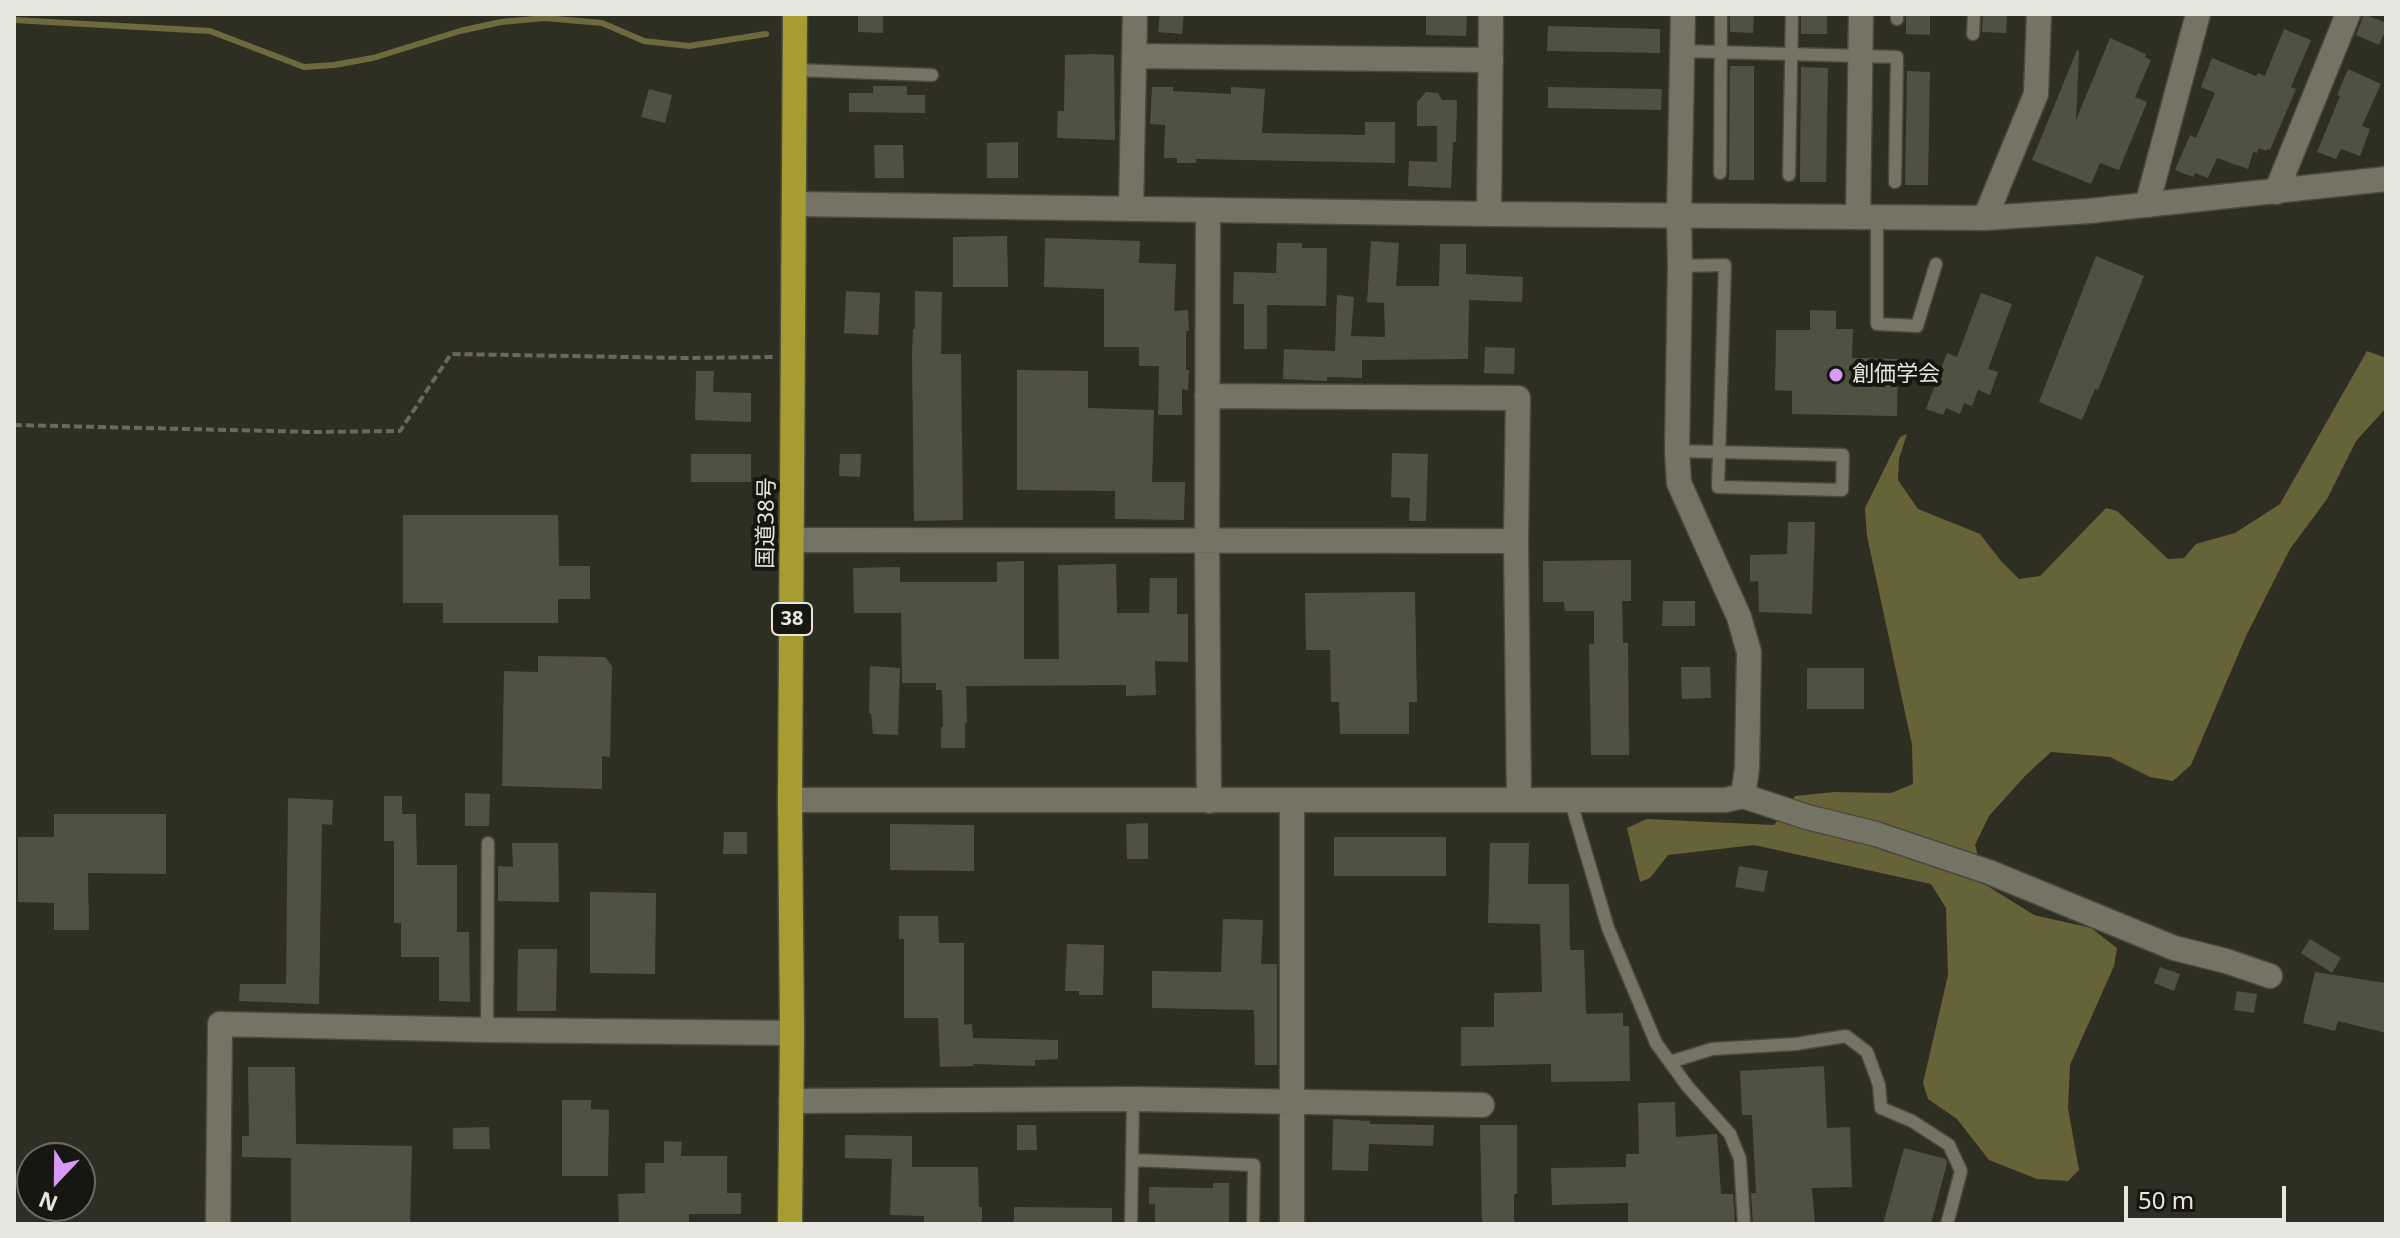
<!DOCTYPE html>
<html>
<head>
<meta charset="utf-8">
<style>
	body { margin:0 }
	#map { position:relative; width:2400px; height:1238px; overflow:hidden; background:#2f2e22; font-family:"Noto Sans",sans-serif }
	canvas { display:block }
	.frame { position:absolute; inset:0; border:16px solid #e8e7df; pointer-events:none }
	.north { position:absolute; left:16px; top:1142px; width:80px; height:80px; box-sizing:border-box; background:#171611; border:2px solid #6b6a63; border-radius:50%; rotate:202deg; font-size:22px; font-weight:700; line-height:32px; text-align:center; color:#e8e7df }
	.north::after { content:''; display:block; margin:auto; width:28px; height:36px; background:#d99af7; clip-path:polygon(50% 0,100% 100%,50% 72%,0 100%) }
	.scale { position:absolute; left:2124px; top:1186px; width:162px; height:36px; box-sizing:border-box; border:4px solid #e8e7df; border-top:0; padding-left:10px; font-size:24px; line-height:28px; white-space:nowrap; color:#e8e7df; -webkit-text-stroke:6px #171611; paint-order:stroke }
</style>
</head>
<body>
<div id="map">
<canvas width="2400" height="1238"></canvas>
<div class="frame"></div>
<div class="north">N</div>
<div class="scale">50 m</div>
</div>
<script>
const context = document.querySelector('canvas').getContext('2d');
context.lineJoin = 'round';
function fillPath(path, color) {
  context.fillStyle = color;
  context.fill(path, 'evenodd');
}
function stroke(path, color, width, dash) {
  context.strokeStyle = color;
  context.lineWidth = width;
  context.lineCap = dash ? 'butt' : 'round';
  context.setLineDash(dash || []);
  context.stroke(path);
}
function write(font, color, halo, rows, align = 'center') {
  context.font = font + ' "Noto Sans","Noto Sans JP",sans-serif';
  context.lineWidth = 8;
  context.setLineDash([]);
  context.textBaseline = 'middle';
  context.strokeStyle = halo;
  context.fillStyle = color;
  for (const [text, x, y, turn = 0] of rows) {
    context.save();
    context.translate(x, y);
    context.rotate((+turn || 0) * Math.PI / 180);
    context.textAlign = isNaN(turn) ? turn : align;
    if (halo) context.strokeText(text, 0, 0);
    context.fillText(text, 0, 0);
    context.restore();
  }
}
const forest = new Path2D(`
	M2367 351 2386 358V408L2356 441 2327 499 2290 549 2246 636 2191 765 2173 781 2150 777 2110 757 2051 752 2025 776 1989 816 1975 845 1986 885 2034 915 2091 928 2117 948 2114 966 2070 1065 2068 1108 2079 1170 2068 1181 2037 1179 1989 1160 1957 1119 1928 1099 1923 1083 1948 975 1946 908 1931 884 1754 845 1668 855 1650 878 1640 882 1627 828 1647 819 1774 825 1795 796 1834 792 1891 793 1913 784 1912 745 1867 536 1865 508 1900 437 1907 434 1899 459 1898 480 1918 509 1980 534 2001 561 2019 579 2040 576 2106 508 2117 511 2168 559 2184 558 2196 544 2235 533 2280 504Z`);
const stream = new Path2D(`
	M14 20 210 31 304 67 334 65 373 58 460 31 501 22 545 18 602 23 644 41 689 46 766 34`);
const building = new Path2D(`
	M858 14H883V33L858 32Z
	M1160 14H1184L1182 34 1158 32Z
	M1426 14H1467L1466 36 1426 35Z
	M1730 14H1754L1753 33 1730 32Z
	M1801 14H1827V34H1801Z
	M1906 14H1930V35L1906 34Z
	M1983 14H2007L2006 33 1982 32Z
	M2364 14 2386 23V29L2379 45 2356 35Z
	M1548 26 1660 29V53L1547 51Z
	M2284 29 2311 40 2291 87 2296 89 2270 150 2267 149 2266 151 2259 148 2257 153 2253 152 2248 169 2217 158 2208 178 2195 173 2193 177 2175 170 2190 135 2196 138 2215 93 2201 87 2212 58 2256 76 2258 73 2265 76Z
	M2110 38 2146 54 2145 57 2151 60 2135 97 2147 102 2119 170 2100 163 2091 184 2032 160 2077 50 2079 51 2076 120Z
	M1094 54 1114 55 1115 140 1057 138 1058 111H1064L1065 55Z
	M1730 66H1754V180H1729Z
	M1801 67 1828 68 1826 182H1800Z
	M2348 69 2381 84 2362 126 2370 129 2360 156 2341 149 2336 159 2317 152 2340 96 2337 95Z
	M1907 71 1930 72 1928 185H1905Z
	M873 86H907V95H925V113L849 112V93H873Z
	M1152 87H1173V91L1231 94V87L1265 89 1262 133 1365 135V122H1395V163L1196 159V163H1177V158H1164L1165 125 1150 124Z
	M1548 87 1662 89 1661 110 1548 108Z
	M649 89 672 95 665 123 641 117Z
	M1426 92 1438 93 1442 100H1457L1456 142H1453L1451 188 1408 186 1409 161 1437 162V126H1417V102Z
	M1018 142V178H987V143Z
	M874 145H903L904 178H875Z
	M1007 236 1008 287H953V237Z
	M1045 238 1140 241 1139 263 1176 264 1174 311 1188 310 1189 331H1186V370H1189L1188 390 1182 389V415H1158L1159 366H1139V347H1104V289L1044 287Z
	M1371 241 1399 243 1396 286H1439L1440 244H1466V274L1523 277 1522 302 1469 300 1468 359 1362 360V378L1327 377V381L1283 379 1284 349 1335 351 1337 295 1354 297 1351 336 1385 337 1384 303 1367 302Z
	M1277 243H1302V248H1327L1326 306 1267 305V349H1244V304H1233L1234 272 1276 273Z
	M2096 256 2144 276 2098 390 2095 389 2082 420 2039 402Z
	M846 291 880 293 878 335 844 333Z
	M915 291 942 292 941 354H961L963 520 914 521 912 355 913 329H915Z
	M1981 293 2012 304 1988 369 1998 372 1990 395 1978 390 1972 406 1964 403 1960 414 1946 408 1943 415 1926 409 1947 353 1957 357Z
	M1810 310 1836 311V329H1853L1852 358 1898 359 1897 416 1792 414V391L1775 390 1776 330H1810Z
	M1485 347 1515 348 1514 374 1484 373Z
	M1017 370 1088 371V408L1154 410 1152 482H1185L1184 520 1115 519V491L1017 490Z
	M696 371H714L713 392 751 393V422L695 420Z
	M1392 453 1428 454 1426 521H1409L1410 498 1391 497Z
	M691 454H751V482H691Z
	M840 454H861L860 477 839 476Z
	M403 515H558L559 566H590V599H558V623H443V603H403Z
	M1788 522H1815L1812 614 1759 612 1758 581 1750 582V555L1787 554Z
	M1631 560V601H1622L1623 643H1628L1629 755H1591L1589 644H1594V611H1565L1564 602H1543V561Z
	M1024 561V659H1059L1058 565 1116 564 1117 613H1149L1150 578H1177V614H1188V662L1155 661 1156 695 1126 696V685L966 686 967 723H965V748H941V727H943L942 690H936V683H902L901 613H854L853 568 900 567V582H997V562Z
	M1415 592 1417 702H1409V734H1340L1339 702H1331L1330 650H1306L1305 593Z
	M1663 601H1695V626H1662Z
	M538 656 605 657 612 666 610 757 602 756V789L502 786 504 671 538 672Z
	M870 666 900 668 898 735 873 734 871 713H869Z
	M1681 667H1710L1711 698 1682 699Z
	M1807 668H1864V709H1807Z
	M465 793 490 794 489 826H465Z
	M384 796H402V814H416L417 865H457V932H469L470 1002 439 1001V957H401V923H394V841H384Z
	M288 798 333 800 332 825 322 824 319 1004 239 1001 240 984H286Z
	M54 814H166V874L88 873 89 930H54V903L18 902V837H54Z
	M1148 823V859H1127L1126 824Z
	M890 824 974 825V871L890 870Z
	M724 832H747V854H723Z
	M1334 837H1446V876H1334Z
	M512 843H558L559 902 498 901V866L513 867Z
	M1490 843H1529L1528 884H1569L1570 950H1584L1586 1014 1623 1013V1026H1629L1630 1081 1551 1082V1064L1461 1066V1027H1494V993L1542 992 1540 924 1488 923Z
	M1739 866 1768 871 1764 892 1735 887Z
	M590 892 656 893 655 974 590 973Z
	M899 916H938L939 943H964V1025L972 1024 973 1038 1058 1040V1059L1035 1060V1066L973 1064 974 1066 940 1067 938 1018H904V939H899Z
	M1223 919 1263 920 1261 964H1277V1065H1255L1254 1010 1152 1008V971L1221 972Z
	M2310 939 2341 958 2332 973 2301 953Z
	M1067 944 1104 945 1103 995H1079V991H1065Z
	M518 949H557L556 1011H517Z
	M2160 967 2180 974 2174 991 2154 983Z
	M2315 972 2386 983V1033L2338 1021 2335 1031 2303 1023Z
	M2237 991 2257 994 2254 1013 2234 1010Z
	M1824 1066 1827 1128 1850 1127 1852 1187 1812 1188 1815 1224H1753L1751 1193H1756L1752 1115H1742L1740 1071Z
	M248 1067H295L296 1144 412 1146 410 1224H291V1158L242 1157V1136H249Z
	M562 1100H591V1109L609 1110 608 1176H562Z
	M1675 1102 1676 1137 1717 1134 1721 1194H1733L1735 1224H1628V1203L1552 1205 1551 1168 1626 1167V1154H1639L1638 1103Z
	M1333 1119 1370 1121V1124L1434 1125 1433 1146 1369 1144 1368 1171 1332 1170Z
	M1017 1125H1036L1037 1150H1017Z
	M1480 1125H1517V1194H1514V1224H1482Z
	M489 1127 490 1149H453V1128Z
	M845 1135 912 1136V1167H978L979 1207H982V1224H924V1216L890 1215 892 1159 845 1158Z
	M664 1141 682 1142 681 1156H727V1193H741V1214H689V1224H619L618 1194 645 1193V1163H664Z
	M1904 1148 1946 1159 1947 1163 1931 1224H1883Z
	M1213 1183H1229V1224H1155V1204H1149V1187L1213 1188Z
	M1014 1207 1112 1208V1224H1014Z`);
const path = new Path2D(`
	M14 425 315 432 400 431 451 354 686 358 773 357`);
const lane = new Path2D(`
	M1897 19V14
	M1973 34 1974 14
	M1682 51 1897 57 1895 182
	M795 70 932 75
	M1720 173 1721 14
	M1789 175 1792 14
	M1877 217V324L1917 326 1936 264
	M1677 451 1843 455 1842 490 1718 487 1725 265 1680 266
	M1570 799 1608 928 1656 1043 1688 1087 1730 1134 1740 1159 1744 1224
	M487 1030 488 843
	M1670 1062 1712 1049 1796 1044 1846 1036 1867 1052 1879 1085 1881 1108 1912 1121 1949 1145 1961 1171 1947 1224
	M1132 1160 1254 1165 1253 1224
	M1131 1224 1133 1099`);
const street = new Path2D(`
	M1683 14 1679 216 1680 266 1677 451 1679 483 1739 617 1749 652 1747 768 1743 796
	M1134 56 1491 60
	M2276 192 2348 14
	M2147 205 2198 14
	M1131 209 1135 14
	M1208 211 1207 541 1209 801
	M1858 217 1861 14
	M1985 218 2036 94 2039 14
	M1207 396 1518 398 1516 541 1519 799
	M792 540 1516 541
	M790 800H1725L1743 796 1807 817 1876 834 1989 872 2174 948 2226 961 2270 976
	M791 1101 1133 1099 1482 1105
	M218 1224 220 1024 487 1030 792 1033
	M1292 1224V801`);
const secondary = new Path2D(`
	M795 204 1489 214 1985 218 2089 211 2386 179
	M1489 214 1491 14`);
const highway = new Path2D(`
	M790 1224 792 1033 790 800 795 14`);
const markers = [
	[1836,375,8,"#d99af7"]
];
const shields = [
	[792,619,40]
];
const shieldNames = [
	["38",792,619]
];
const poiNames = [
	["創価学会",1852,375]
];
const streetNames = [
	["国道38号",767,523,-89]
];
fillPath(forest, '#666339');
stroke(stream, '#6d6a3f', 6);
fillPath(building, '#515143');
stroke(lane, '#49493d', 15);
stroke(street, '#49493d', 27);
stroke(secondary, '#49493d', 27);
stroke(highway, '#49493d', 27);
stroke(path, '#6a695f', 4, [8, 4]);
stroke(lane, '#747364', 12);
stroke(street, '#747364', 24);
stroke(secondary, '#747364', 24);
stroke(highway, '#a69c2f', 24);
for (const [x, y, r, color] of markers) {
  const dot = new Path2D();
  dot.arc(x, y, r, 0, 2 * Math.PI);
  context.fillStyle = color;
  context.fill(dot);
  stroke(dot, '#171611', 3);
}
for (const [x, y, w] of shields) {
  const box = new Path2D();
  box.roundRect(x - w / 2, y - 16, w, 32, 6);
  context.fillStyle = '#171611';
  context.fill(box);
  stroke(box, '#e8e7df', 2);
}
write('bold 20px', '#e8e7df', null, shieldNames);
write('22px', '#e8e7df', '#171611', poiNames, 'left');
write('22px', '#e8e7df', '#171611', streetNames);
</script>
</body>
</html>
